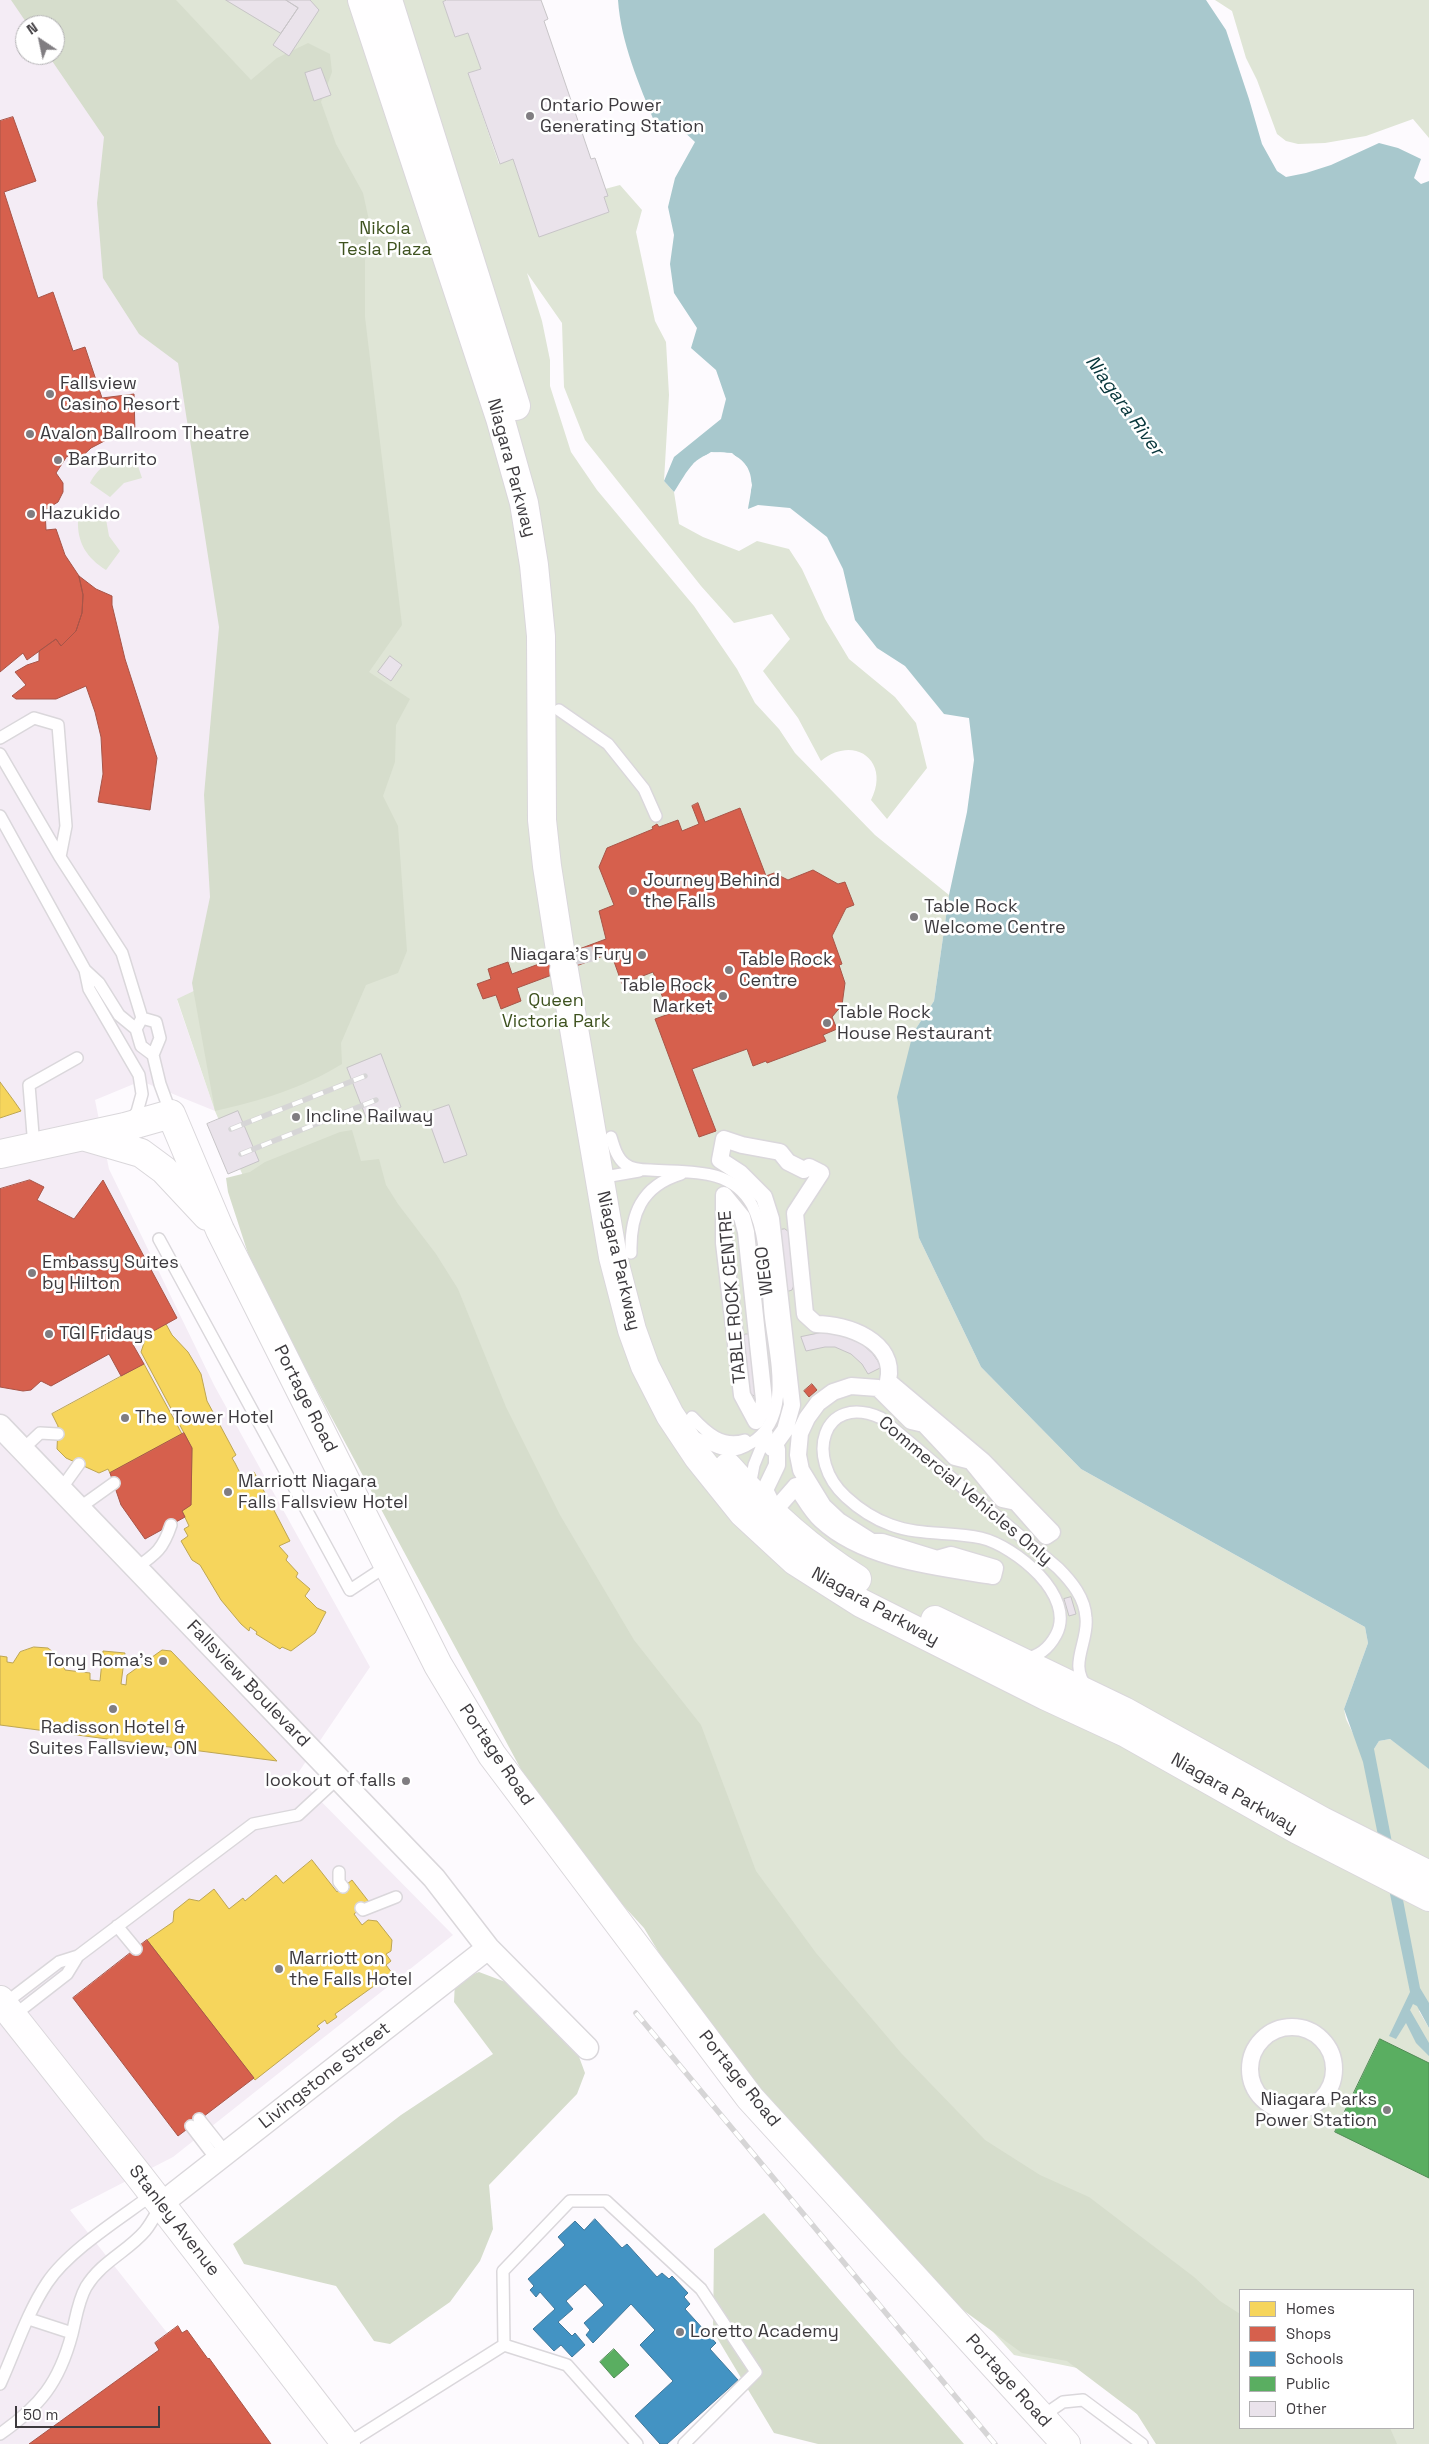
<!DOCTYPE html>
<html>
<head>
<meta charset="utf-8">
<style>
	body { margin:0 }
	#map { position:relative; width:1429px; height:2444px; overflow:hidden; background:#fdfafe; font-family:"Space Grotesk",sans-serif }
	canvas { display:block }
	.legend { position:absolute; left:1239px; top:2289px; width:175px; height:140px; box-sizing:border-box; background:#fff; border:1px solid #b1b0b2; margin:0; padding:6px 9px; list-style:none; font-size:15px; color:#3d3a3e }
	.legend li { display:flex; align-items:center; gap:10px; height:25px }
	.legend b { width:25px; border:1px solid #b1b0b2 }
	.north { position:absolute; left:15px; top:15px; width:50px; height:50px; box-sizing:border-box; background:#fff; border:1px solid #b1b0b2; border-radius:50%; rotate:326deg; font-size:14px; font-weight:700; line-height:20px; text-align:center; color:#3d3a3e }
	.north::after { content:''; display:block; margin:auto; width:18px; height:22px; background:#807d81; clip-path:polygon(50% 0,100% 100%,50% 72%,0 100%) }
	.scale { position:absolute; left:15px; top:2406px; width:145px; height:22px; box-sizing:border-box; border:2px solid #3d3a3e; border-top:0; padding-left:6px; font-size:15px; line-height:18px; white-space:nowrap; color:#3d3a3e; -webkit-text-stroke:4px #fff; paint-order:stroke }
</style>
</head>
<body>
<div id="map">
<canvas width="1429" height="2444"></canvas>
<ul class="legend">
<li><b style="height:14px;background:#f6d55c"></b>Homes</li>
<li><b style="height:14px;background:#d6604d"></b>Shops</li>
<li><b style="height:14px;background:#4393c3"></b>Schools</li>
<li><b style="height:14px;background:#5aae61"></b>Public</li>
<li><b style="height:14px;background:#eae3eb"></b>Other</li>
</ul>
<div class="north">N</div>
<div class="scale">50 m</div>
</div>
<script>
const context = document.querySelector('canvas').getContext('2d');
context.lineJoin = 'round';
function fillPath(path, color) {
  context.fillStyle = color;
  context.fill(path, 'evenodd');
}
function stroke(path, color, width, dash) {
  context.strokeStyle = color;
  context.lineWidth = width;
  context.lineCap = dash ? 'butt' : 'round';
  context.setLineDash(dash || []);
  context.stroke(path);
}
function write(font, color, halo, rows, align = 'center') {
  context.font = font + ' "Space Grotesk",sans-serif';
  context.lineWidth = 5;
  context.setLineDash([]);
  context.textBaseline = 'middle';
  context.strokeStyle = halo;
  context.fillStyle = color;
  for (const [text, x, y, turn = 0] of rows) {
    context.save();
    context.translate(x, y);
    context.rotate((+turn || 0) * Math.PI / 180);
    context.textAlign = isNaN(turn) ? turn : align;
    if (halo) context.strokeText(text, 0, 0);
    context.fillText(text, 0, 0);
    context.restore();
  }
}
const built = new Path2D(`
	M0 0H29L189 154 290 538 202 987 177 1000 215 1111 141 1081 95 1100 109 1169 214 1385 370 1667 296 1776 453 1935 173 2157 70 2210 255 2444H0ZM25 25H55V55H25Z`);
const green = new Path2D(`
	M29 0H447L443 2 455 37 468 33 481 69 468 73 499 164 513 159 539 236 609 212 604 197 605 189 620 185 642 210 636 232 655 321 666 342 669 395 664 481 674 492 679 524 703 537 739 551 757 541 789 549 802 569 825 619 849 659 895 697 916 723 927 768 887 819 871 800C891 761 854 734 821 761L798 718 763 671 790 639 772 614 734 623 701 586 585 440 564 387 562 323 527 273 542 321 550 360V386L571 452 597 490 694 606 737 669 755 703 779 729 795 753 875 835 949 895 934 1001 913 1033 919 1238 981 1367 1081 1469 1365 1627 1368 1643 1344 1709 1346 1719 1357 1742 1374 1749 1379 1741 1390 1739 1429 1768V2003L1419 2011 1429 2028V2444H1171L1087 2370 1014 2355 768 2084 377 1486 215 1111 177 999 202 987 290 538 189 154ZM1240 2290H1413V2428H1240Z
	M1215 0H1429V138L1413 119 1366 136 1325 143 1298 144 1286 141 1277 134 1257 80 1246 58 1232 11Z
	M134 454 142 478 124 483 110 497 90 483C99 465 115 457 134 454Z
	M106 519 109 536 120 551 106 570C87 558 77 543 78 520Z`);
const forest = new Path2D(`
	M11 0H176L251 80 277 58 308 43 330 54 332 72 321 102 336 144 363 193 370 225 365 260V317L402 625 369 672 410 699 396 725 395 762 383 796 398 826 407 951 398 973 366 985 341 1043 342 1064C303 1088 260 1101 215 1111L192 983 210 897 204 795 219 627 178 363 139 334 103 278 97 203 104 137 48 55H55V25H28Z
	M352 1130 361 1161 379 1159 386 1185 398 1204 436 1254 458 1289 506 1407 560 1515 634 1640 701 1725 756 1871 816 1953 901 2053 985 2140 1040 2175 1089 2197 1194 2277 1220 2301 1240 2314V2428H1390L1397 2444H1156L1137 2414 1067 2361 1022 2353 908 2270 719 2052 644 1928 596 1876 531 1788 255 1275 228 1192 226 1178 250 1172 265 1162 340 1132Z
	M479 1972 532 1992 578 2054 585 2073 577 2094 489 2185 493 2229 480 2261 450 2302 390 2344 374 2341 336 2286 244 2264 233 2244 401 2115 493 2054 454 2002 455 1981Z
	M764 2213 964 2444H818L774 2433 713 2331 714 2249Z`);
const water = new Path2D(`
	M618 0H1206L1226 30 1249 99 1262 144 1277 171 1286 177 1306 173 1331 165 1379 143 1398 148 1421 159 1414 178 1421 184 1429 181V1769L1390 1739 1379 1741 1374 1749 1420 1988 1429 2003V2028L1417 2006 1413 2004 1410 2010 1429 2043V2056L1416 2043 1406 2023 1396 2039 1389 2036 1410 1992 1363 1762 1344 1709 1368 1643 1365 1627 1081 1469 981 1367 919 1238 897 1097 913 1033 934 1001 949 895 967 812 974 760 969 718 944 714 905 666 877 648 855 620 843 569 827 537 790 508 758 505 748 509C750 496 755 480 747 467 736 448 709 448 694 463 686 471 680 483 674 492L664 481 674 457 721 419 726 399 716 370 691 348 697 328 674 293 670 264 674 235 668 207 675 178 695 142 677 125 655 123C639 84 621 43 618 0Z`);
const pier = new Path2D(`
	M711 452 732 453 747 467 752 485 746 511 750 485 745 469 731 456 712 455 696 465 674 494 694 463Z`);
const homes = new Path2D(`
	M0 1082 14 1101 21 1111 0 1118Z
	M166 1324 172 1335 188 1352 201 1374 207 1401 236 1455 232 1458 235 1463 243 1479 254 1472 290 1541 279 1546 288 1556 286 1560 298 1573 296 1577 310 1589 305 1596 317 1608 326 1612 315 1633 291 1651 282 1647 280 1649 256 1634 257 1632 250 1627 249 1631 241 1624 221 1600 200 1565 192 1560 181 1541 188 1536 184 1529 189 1526 182 1511 191 1505 192 1448 141 1352 147 1334Z
	M144 1364 182 1434 110 1473 108 1469 99 1473 66 1458 57 1449 58 1426 52 1414Z
	M34 1647 48 1648 59 1657 65 1670 90 1673V1680L100 1681 103 1651 125 1653 121 1684 126 1685 127 1675 162 1650 171 1651 277 1761 0 1725V1656L7 1657V1662L13 1663 20 1652Z
	M312 1860 337 1892 352 1880 369 1902 354 1914 362 1925 368 1920 377 1921 392 1940 391 1951 386 1954 391 1961 386 1965 392 1973 335 2014 337 2017 327 2024 325 2020 317 2026 320 2029 255 2080 147 1940 173 1922 174 1911 189 1899 199 1901 214 1889 229 1909 243 1898 245 1901 276 1875 283 1883Z`);
const shops = new Path2D(`
	M13 117 36 181 4 192 38 298 53 292 73 351 85 347 102 398 134 394 135 434 112 437 91 448 75 463 67 456 56 473 63 483V492L58 502 45 510 46 530 56 529 65 555 79 576 83 595 82 613 76 631 61 646 56 639 27 660 23 653 0 672V121Z
	M79 576 96 589 112 596V605L125 659 157 758 150 810 98 802 103 774 101 737 95 712 86 686 56 699H16L12 696 26 685 15 672 27 665 39 661V651L56 639 61 646 76 631 82 613 83 595Z
	M698 803 705 822 740 808 766 876 774 873 788 880 813 870 838 884 845 882 854 905 846 908 832 936 842 964 839 965 845 983 842 1005 832 1017 837 1029 823 1035 826 1041 767 1063 766 1061 753 1066 747 1049 692 1069 716 1131 699 1137 655 1019 669 1014 653 972 622 984 611 953 517 988 521 1001 501 1009 496 995 483 999 477 984 491 979 488 969 508 962 512 974 606 939 599 911 614 905 599 867 607 848 653 829 652 827 657 824 659 827 678 820 682 831 699 824 692 806Z
	M30 1180 44 1187 37 1200 74 1219 103 1180 177 1318 132 1343 144 1364 121 1376 109 1354 51 1386 41 1381 31 1390 23 1391 0 1387V1189Z
	M812 1384 817 1390 809 1397 804 1391Z
	M184 1433 192 1448 191 1505 182 1511 185 1517 145 1539 121 1505 110 1473Z
	M147 1940 254 2078 178 2136 73 1998Z
	M178 2326 182 2333 187 2330 208 2359 209 2358 271 2444H29L159 2350 155 2343Z`);
const schools = new Path2D(`
	M595 2219 622 2248 627 2244 657 2277 662 2273 669 2279 672 2276 688 2293 684 2297 690 2304 685 2309 716 2343 710 2349 738 2380 667 2444H660L635 2416 673 2381 640 2345 655 2330 631 2304 593 2343 586 2335 590 2330 584 2323 604 2305 585 2284 566 2301 573 2309 558 2322 572 2336 575 2333 585 2345 572 2357 561 2345 554 2351 533 2329 555 2309 540 2292 536 2297 530 2290 534 2286 528 2279 565 2245 558 2237 575 2221 584 2230Z`);
const public = new Path2D(`
	M1380 2039 1429 2063V2178L1335 2132Z
	M614 2349 629 2365 614 2378 600 2362Z`);
const building = new Path2D(`
	M226 0H286L298 8 281 33Z
	M286 0H310L319 10 289 56 273 45 298 8Z
	M447 0H541L548 19 544 21 591 159 595 158 608 196 604 197 609 212 539 237 513 159 500 164 468 73 481 69 468 33 455 37 443 2Z
	M321 68 331 95 314 101 305 73Z
	M390 656 402 665 391 681 378 672Z
	M381 1054 401 1107 367 1120 347 1068Z
	M449 1105 467 1155 444 1163 426 1113Z
	M238 1111 259 1161 228 1174 207 1124Z
	M785 1229 789 1232 794 1285 792 1290 789 1291H787L779 1230Z
	M824 1332 838 1333 859 1341 873 1354 882 1367 868 1374 862 1364 851 1354 835 1347H825L806 1351 801 1337Z
	M746 1334H749L758 1394 755 1396 747 1393 742 1337Z
	M1071 1597 1076 1614 1069 1616 1064 1599Z`);
const secondaryTunnel = new Path2D(`
	M578 949 581 964`);
const service = new Path2D(`
	M559 710 608 744 644 789 656 816
	M0 738 34 718 58 725 66 826 60 857
	M0 754 60 857 122 953 142 1018 136 1029 141 1046 153 1055
	M0 816 85 970 89 989 139 1075 142 1094 137 1112 130 1121
	M85 970 99 983 119 1015 136 1029
	M142 1018 156 1022 160 1038 153 1055 160 1084 171 1114
	M611 1137C614 1147 617 1158 625 1164 631 1169 642 1170 650 1170 686 1173 731 1166 752 1205 767 1234 767 1281 770 1313 774 1354 794 1417 751 1443 742 1449 732 1452 722 1449 712 1446 701 1440 691 1435
	M34 1147 29 1085 77 1058
	M599 1178 639 1171
	M159 1239 350 1590 388 1565
	M631 1253C630 1215 641 1186 681 1174
	M692 1417C707 1433 722 1447 745 1440
	M23 1449 40 1433 58 1434
	M750 1486 754 1465 767 1433
	M61 1489 79 1464
	M79 1508 114 1483
	M136 1568C156 1554 163 1549 171 1525
	M1024 1658C1038 1657 1049 1648 1056 1635 1077 1596 1015 1546 981 1538 951 1531 920 1536 891 1525 874 1519 859 1509 846 1497 804 1459 822 1392 881 1418L1058 1568C1072 1582 1085 1598 1086 1618 1089 1642 1067 1666 1088 1688
	M339 1872V1882L343 1887
	M361 1908 363 1910 396 1897
	M117 1926 136 1949
	M78 1956 253 1824 298 1815 338 1778
	M4 2004 59 1962 78 1956 67 1974 13 2016
	M199 2119 226 2153
	M191 2126 217 2160
	M29 2319 72 2333
	M504 2345 503 2271 570 2201H606L701 2289 756 2372 684 2444
	M0 2384C15 2351 27 2313 47 2283 69 2250 121 2218 153 2194
	M1041 2417 1063 2402 1083 2400 1142 2444
	M0 2434C40 2406 59 2383 72 2334 76 2318 78 2301 86 2287 102 2261 127 2252 145 2231 151 2224 156 2214 161 2205
	M347 2444 504 2345 567 2365 637 2444`);
const pedestrian = new Path2D(`
	M724 1139 742 1145 780 1152 788 1162 804 1170 809 1167 821 1173 795 1213 805 1314 816 1324C847 1324 897 1341 888 1381L983 1461 1052 1532 1046 1536 1016 1502 1002 1499 971 1461 955 1457 924 1424 911 1421 878 1388 851 1386 833 1392 818 1403 807 1418 800 1433 798 1455 801 1470 823 1506 839 1521 872 1542H882L937 1559 951 1555 995 1568 993 1576C937 1567 864 1560 821 1520 811 1511 804 1497 796 1486L775 1510 765 1490 777 1465V1449L772 1448 785 1430 792 1405 771 1219 764 1197 740 1173 720 1160Z
	M724 1195 742 1217 746 1232 764 1400 763 1409 756 1421 742 1395 724 1243Z
	M1250 2069a42 42 0 1 1 84 0a42 42 0 1 1-84 0Z`);
const minor = new Path2D(`
	M0 1426 434 1878 488 1948 587 2048
	M161 2204 488 1948`);
const secondary = new Path2D(`
	M362 0 500 418 524 503 534 565 541 636 542 820 547 866 561 956
	M388 0 516 406
	M564 970 613 1257 632 1330 645 1366 670 1415 698 1457 743 1513 795 1561 861 1603 1046 1696 1126 1733 1298 1830 1429 1897
	M86 1137 141 1153 164 1170 207 1216
	M0 1154 125 1127 171 1114 220 1230 438 1665 492 1755 750 2098 1066 2444
	M728 1467C767 1511 807 1548 857 1579
	M935 1620 1124 1711 1322 1821 1429 1875
	M0 2000 140 2177 346 2444`);
const rail = new Path2D(`
	M231 1129 365 1076
	M241 1154 376 1100
	M636 2013 995 2444`);
const markers = [
	[530,116,5,"#807d81"],
	[50,394,5,"#807d81"],
	[30,434,5,"#807d81"],
	[58,460,5,"#807d81"],
	[31,514,5,"#807d81"],
	[633,891,5,"#807d81"],
	[914,917,5,"#807d81"],
	[642,955,5,"#807d81"],
	[729,970,5,"#807d81"],
	[723,996,5,"#807d81"],
	[827,1023,5,"#807d81"],
	[296,1117,5,"#807d81"],
	[32,1273,5,"#807d81"],
	[49,1334,5,"#807d81"],
	[125,1418,5,"#807d81"],
	[228,1492,5,"#807d81"],
	[163,1661,5,"#807d81"],
	[113,1709,5,"#807d81"],
	[406,1781,5,"#807d81"],
	[279,1969,5,"#807d81"],
	[1387,2110,5,"#807d81"],
	[680,2332,5,"#807d81"]
];
const poiNames = [
	["Ontario Power",540,106],
	["Generating Station",540,127],
	["Fallsview",60,384],
	["Casino Resort",60,405],
	["Avalon Ballroom Theatre",40,434],
	["BarBurrito",68,460],
	["Hazukido",41,514],
	["Journey Behind",643,881],
	["the Falls",643,902],
	["Table Rock",924,907],
	["Welcome Centre",924,928],
	["Niagara’s Fury",632,955,"right"],
	["Table Rock",739,960],
	["Centre",739,981],
	["Table Rock",713,986,"right"],
	["Market",713,1007,"right"],
	["Table Rock",837,1013],
	["House Restaurant",837,1034],
	["Incline Railway",306,1117],
	["Embassy Suites",42,1263],
	["by Hilton",42,1284],
	["TGI Fridays",59,1334],
	["The Tower Hotel",135,1418],
	["Marriott Niagara",238,1482],
	["Falls Fallsview Hotel",238,1503],
	["Tony Roma's",153,1661,"right"],
	["Radisson Hotel &",113,1728,"center"],
	["Suites Fallsview, ON",113,1749,"center"],
	["lookout of falls",396,1781,"right"],
	["Marriott on",289,1959],
	["the Falls Hotel",289,1980],
	["Niagara Parks",1377,2100,"right"],
	["Power Station",1377,2121,"right"],
	["Loretto Academy",690,2332]
];
const parkNames = [
	["Nikola",385,229],
	["Tesla Plaza",385,250],
	["Queen",556,1001],
	["Victoria Park",556,1022]
];
const streetNames = [
	["Niagara Parkway",511,468,75],
	["Niagara Parkway",618,1261,77],
	["WEGO",765,1271,-97],
	["TABLE ROCK CENTRE",733,1297,-95],
	["Portage Road",305,1399,63],
	["Commercial Vehicles Only",965,1491,40],
	["Niagara Parkway",875,1607,29],
	["Fallsview Boulevard",248,1684,46],
	["Portage Road",496,1755,56],
	["Niagara Parkway",1234,1794,30],
	["Livingstone Street",325,2076,-38],
	["Portage Road",739,2079,51],
	["Stanley Avenue",174,2221,52],
	["Portage Road",1008,2381,48]
];
const waterNames = [
	["Niagara River",1124,406,54]
];
fillPath(built, '#f4ecf5');
fillPath(green, '#dfe5d6');
fillPath(forest, '#d6ddcc');
fillPath(water, '#a8c8cd');
fillPath(pier, '#fdfafe');
fillPath(homes, '#f6d55c');
stroke(homes, '#bea653', 1);
fillPath(shops, '#d6604d');
stroke(shops, '#a85548', 1);
fillPath(schools, '#4393c3');
stroke(schools, '#41789b', 1);
fillPath(public, '#5aae61');
stroke(public, '#518b56', 1);
fillPath(building, '#eae3eb');
stroke(building, '#c7c4c7', 1);
stroke(secondaryTunnel, '#d7d4d8', 28, [28, 14]);
stroke(service, '#dad7db', 14);
stroke(pedestrian, '#dad7db', 19);
stroke(minor, '#dad7db', 25);
stroke(secondary, '#dad7db', 30);
stroke(service, '#fffeff', 11);
stroke(pedestrian, '#fffeff', 16);
stroke(minor, '#fffeff', 22);
stroke(secondary, '#fffeff', 28);
stroke(rail, '#d6d5d6', 5.5);
stroke(rail, '#fff', 4, [11]);
for (const [x, y, r, color] of markers) {
  const dot = new Path2D();
  dot.arc(x, y, r, 0, 2 * Math.PI);
  context.fillStyle = color;
  context.fill(dot);
  stroke(dot, '#fff', 2);
}
write('18px', '#3d3a3e', '#fff', poiNames, 'left');
write('18px', '#3e521f', '#fff', parkNames);
write('18px', '#3d3a3e', '#fff', streetNames);
write('italic 19px', '#06353a', '#fff', waterNames);
</script>
</body>
</html>
